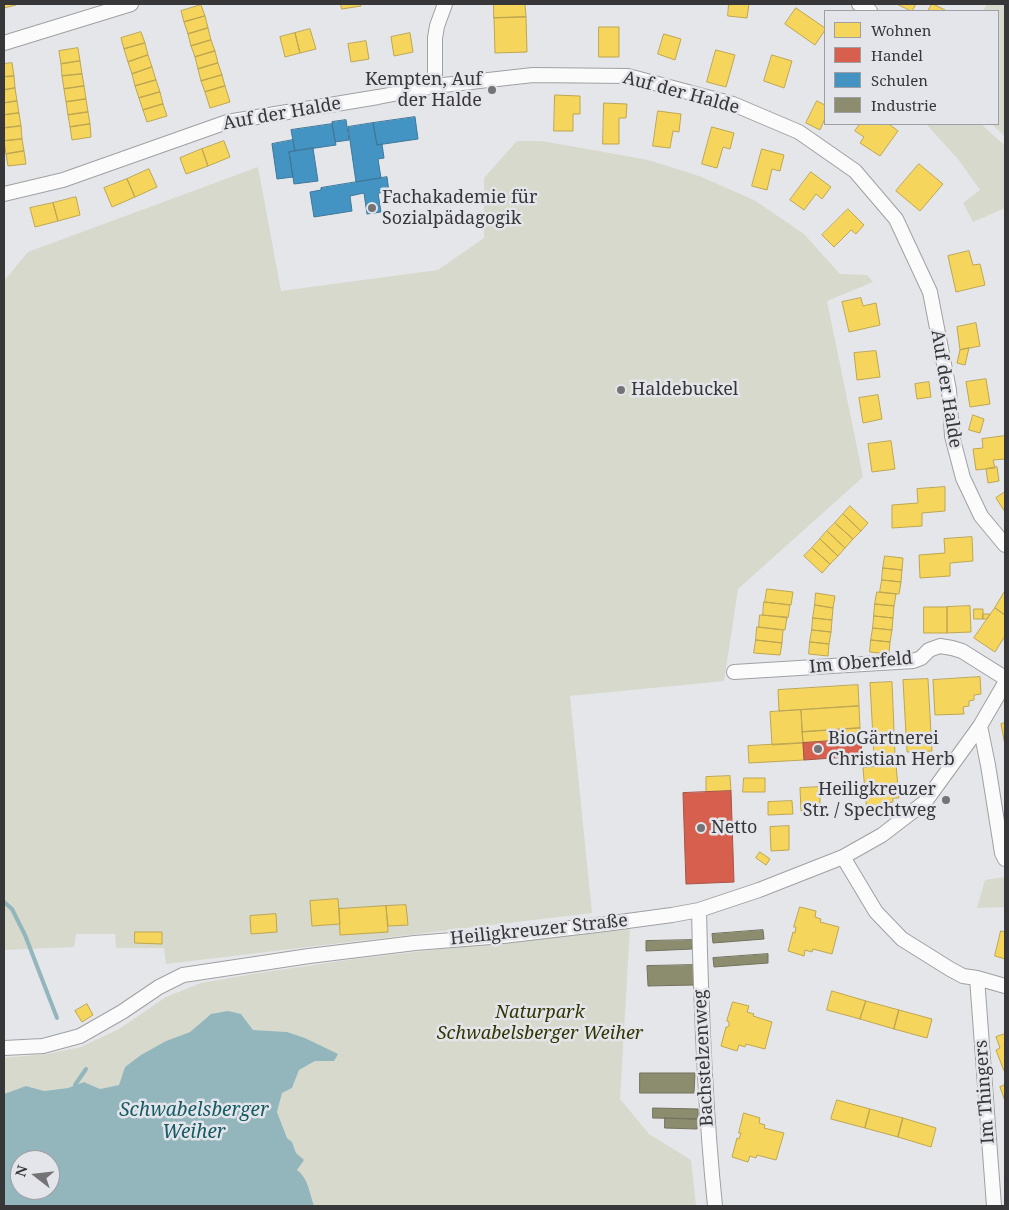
<!DOCTYPE html>
<html>
<head>
<meta charset="utf-8">
<style>
	body { margin:0 }
	#map { position:relative; width:1009px; height:1210px; overflow:hidden; background:#e5e6e9; font-family:"Noto Serif",serif }
	canvas { display:block }
	.frame { position:absolute; inset:0; border:5px solid #373739; pointer-events:none }
	.legend { position:absolute; left:824px; top:10px; width:175px; height:115px; box-sizing:border-box; background:#e4e5ea; border:1px solid #9f9fa3; margin:0; padding:6px 9px; list-style:none; font-size:15px; color:#373739 }
	.legend li { display:flex; align-items:center; gap:10px; height:25px }
	.legend b { width:25px; border:1px solid #9f9fa3 }
	.north { position:absolute; left:10px; top:1150px; width:50px; height:50px; box-sizing:border-box; background:#e4e5ea; border:1px solid #9f9fa3; border-radius:50%; rotate:286deg; font-size:14px; font-weight:700; line-height:20px; text-align:center; color:#373739 }
	.north::after { content:''; display:block; margin:auto; width:18px; height:22px; background:#747477; clip-path:polygon(50% 0,100% 100%,50% 72%,0 100%) }
</style>
</head>
<body>
<div id="map">
<canvas width="1009" height="1210"></canvas>
<div class="frame"></div>
<ul class="legend">
<li><b style="height:14px;background:#f6d55c"></b>Wohnen</li>
<li><b style="height:14px;background:#d6604d"></b>Handel</li>
<li><b style="height:14px;background:#4393c3"></b>Schulen</li>
<li><b style="height:14px;background:#8c8c6e"></b>Industrie</li>
</ul>
<div class="north">N</div>
</div>
<script>
const context = document.querySelector('canvas').getContext('2d');
context.lineJoin = 'round';
function fillPath(path, color) {
  context.fillStyle = color;
  context.fill(path, 'evenodd');
}
function stroke(path, color, width, dash) {
  context.strokeStyle = color;
  context.lineWidth = width;
  context.lineCap = dash ? 'butt' : 'round';
  context.setLineDash(dash || []);
  context.stroke(path);
}
function write(font, color, halo, rows, align = 'center') {
  context.font = font + ' "Noto Serif",serif';
  context.lineWidth = 5;
  context.setLineDash([]);
  context.textBaseline = 'middle';
  context.strokeStyle = halo;
  context.fillStyle = color;
  for (const [text, x, y, turn = 0] of rows) {
    context.save();
    context.translate(x, y);
    context.rotate((+turn || 0) * Math.PI / 180);
    context.textAlign = isNaN(turn) ? turn : align;
    if (halo) context.strokeText(text, 0, 0);
    context.fillText(text, 0, 0);
    context.restore();
  }
}
const green = new Path2D(`
	M987 4H1005V137L992 124H998V11H983Z
	M926 124H981L1004 145 1005 146V208L973 222 963 203 980 190 958 159Z
	M517 141H542L648 160 699 176 754 200 804 234 840 274 867 275 873 282 827 301 863 477 738 589 724 681 570 696 592 913 166 964 164 948H116L115 934H76L74 947 4 950V281L28 252 258 167 281 291 438 270 484 238V178Z
	M1005 877V907L977 908 985 880Z
	M630 927 620 1099 649 1134 691 1160 696 1206H314L309 1188 297 1170 303 1160 296 1153 292 1142 287 1138 277 1112 282 1093 292 1088 299 1070 315 1061H334L337 1054 305 1038 287 1032 253 1030 241 1014H211L190 1032 166 1041 125 1067 120 1085 100 1089 84 1082 68 1088 44 1091 26 1086 4 1094V1058L47 1054 81 1047 119 1029 166 997 201 983 259 973 355 959Z`);
const water = new Path2D(`
	M228 1011 241 1014 253 1030 287 1032 305 1038 338 1054 334 1061H315L299 1070 292 1088 282 1093 277 1112 287 1138 292 1142 296 1153 304 1160 297 1170C308 1178 310 1194 314 1206H4V1094L26 1086 44 1091 68 1088 84 1082 100 1089 119 1085 125 1067 141 1055 166 1041 190 1032 211 1014ZM20 1160H50V1190H20Z`);
const homes = new Path2D(`
	M4 4H15L16 5 4 8Z
	M341 4H360L361 6 342 9Z
	M494 4H525L526 17 494 18Z
	M729 4H749L747 18 728 16Z
	M897 4H916L912 11Z
	M932 4H933L947 11H928Z
	M201 5 205 16 184 22 181 11Z
	M796 8 825 28V30L815 45 785 24Z
	M205 16 208 28 188 34 184 22Z
	M526 17 527 52 495 53 494 18Z
	M599 27H619V57H599Z
	M208 28 211 40 191 46 188 34Z
	M310 29 316 49 300 53 295 33Z
	M141 32 145 43 124 49 121 38Z
	M295 33 300 53 285 57 280 37Z
	M410 33 413 52 394 56 391 37Z
	M664 34 681 39 675 60 658 54Z
	M211 40 215 51 195 57 191 46Z
	M366 41 369 59 351 62 348 44Z
	M145 43 148 55 128 62 124 49Z
	M78 48 80 61 61 64 59 51Z
	M716 50 735 55 726 87 707 82Z
	M215 51 218 63 198 69 195 57Z
	M148 55 152 67 132 74 128 62Z
	M772 55 792 61 784 88 764 81Z
	M80 61 82 74 62 76 61 64Z
	M12 63 14 76 4 77V64Z
	M218 63 222 75 201 81 198 69Z
	M152 67 156 80 135 86 132 74Z
	M82 74 84 86 64 89 62 76Z
	M222 75 225 86 205 92 201 81Z
	M14 76 15 88 4 90V77Z
	M156 80 160 92 139 98 135 86Z
	M84 86 86 99 66 102 64 89Z
	M225 86 230 102 210 108 205 92Z
	M15 88 17 101 4 103V90Z
	M160 92 163 104 143 110 139 98Z
	M555 95 580 96V114H573V131H554Z
	M86 99 88 112 68 115 66 102Z
	M17 101 19 113 4 115V103Z
	M817 101 825 105V118L820 130 806 123Z
	M604 103 627 104 626 118H619V144H603Z
	M163 104 167 116 147 122 143 110Z
	M658 111 681 114 679 132 673 131 670 148 653 146Z
	M88 112 90 124 70 127 68 115Z
	M19 113 21 126 4 128V115Z
	M90 124 91 137 72 140 70 127Z
	M860 124H889L898 131 880 156 860 143 864 137 855 131Z
	M21 126 22 139 4 141V128Z
	M712 127 734 133 730 149 723 147 717 168 702 164Z
	M22 139 24 151 6 154 4 141Z
	M224 141 230 157 208 166 202 149Z
	M202 149 208 166 186 174 180 158Z
	M762 149 784 155 780 171 772 169 767 190 752 186Z
	M24 151 26 164 8 166 6 154Z
	M919 164 943 184 920 211 896 191Z
	M149 169 157 187 135 197 127 179Z
	M811 172 831 187 822 199 816 194 804 210 790 200Z
	M127 179 135 197 112 207 104 188Z
	M76 197 80 215 58 221 53 203Z
	M53 203 58 221 35 227 30 208Z
	M848 209 864 225 856 234 851 230 834 247 822 235Z
	M969 251 973 265 980 264 985 285 956 292 948 256Z
	M861 298 863 306 876 303 880 325 849 332 842 302Z
	M976 323 980 346 960 350 957 327Z
	M969 348 965 365 957 363 960 350Z
	M876 351 880 377 857 380 854 353Z
	M986 379 990 404 970 407 966 382Z
	M929 382 931 397 917 399 915 384Z
	M878 395 882 419 863 423 859 398Z
	M973 415 984 419 980 433 969 430Z
	M1005 436V459L993 460 995 468 976 470 973 449 983 448 982 439Z
	M891 441 895 469 872 472 868 444Z
	M997 467 999 481 988 483 986 469Z
	M945 487V511L922 513V526L892 528V505L918 503 917 489Z
	M1005 492V512L996 498Z
	M850 506 868 523 861 531 843 514Z
	M843 514 861 531 853 539 835 523Z
	M835 523 853 539 845 548 827 531Z
	M827 531 845 548 838 556 820 539Z
	M972 537 973 561 950 563V576L920 578 919 555 945 553 944 539Z
	M820 539 838 556 830 564 812 548Z
	M812 548 830 564 822 573 804 556Z
	M885 556 903 558 902 570 883 568Z
	M883 568 902 570 901 582 882 580Z
	M882 580 901 582 899 594 880 592Z
	M767 589 793 592 791 605 765 602Z
	M1005 591V615L995 608Z
	M877 592 896 594 894 606 875 604Z
	M816 593 835 596 833 608 815 605Z
	M764 602 790 605 788 618 763 615Z
	M875 604 894 606 893 618 874 616Z
	M815 605 833 608 832 620 813 618Z
	M970 606 971 632 947 633V607Z
	M924 607H947V633H924Z
	M995 608 1005 615V636L995 652 974 638Z
	M974 609H983V619H974Z
	M983 614H990L987 619H983Z
	M760 615 787 617 785 630 759 627Z
	M874 616 893 618 892 630 873 628Z
	M813 618 832 620 831 632 812 630Z
	M757 627 783 630 782 643 756 640Z
	M873 628 892 630 890 642 871 640Z
	M812 630 831 632 829 644 810 642Z
	M756 640 782 643 780 655 754 653Z
	M871 640 890 642 889 654 870 652Z
	M810 642 829 644 828 656 809 654Z
	M980 677 981 694 974 695V700L969 701V706L963 707 964 714 935 715 933 680Z
	M928 679 932 751 907 752 903 680Z
	M892 682 895 755 874 756 870 683Z
	M858 685 859 706 779 711 778 690Z
	M859 706 860 728 802 732 801 710Z
	M801 710 803 743 772 745 770 712Z
	M1005 723V745L1001 724Z
	M860 728 861 739 803 743 802 732Z
	M803 743 804 760 749 763 748 746Z
	M896 765 899 798H893V802L886 803V807L880 808V812L867 813 863 768Z
	M730 776 731 791 706 792V777Z
	M744 778H765V792H743Z
	M820 787V811H801L800 788Z
	M792 801 793 814 768 815V802Z
	M789 826V850L771 851 770 827Z
	M760 852 770 859 766 865 756 858Z
	M338 899 340 924 312 926 310 901Z
	M406 905 408 925 388 926 386 906Z
	M386 906 388 932 340 935 339 909Z
	M800 907 816 911 815 917 821 919 820 922 839 927 832 954 813 949 812 952 805 950 804 956 788 951 793 932 795 933 796 927H794Z
	M276 914 277 932 251 934 250 916Z
	M1001 931 1005 932V959L995 956Z
	M135 932H162V944L135 943Z
	M832 991 866 1001 860 1019 827 1010Z
	M866 1001 899 1010 894 1029 860 1019Z
	M733 1002 749 1006 747 1012 754 1014 753 1016 772 1022 765 1049 746 1044 745 1047 739 1045 737 1051 721 1046 726 1027H728L729 1025V1022L727 1021Z
	M87 1004 93 1015 82 1022 75 1011Z
	M899 1010 932 1019 927 1038 894 1029Z
	M1005 1034V1070L1004 1071 996 1050 1000 1048 996 1037Z
	M1005 1085V1101L1000 1087Z
	M837 1100 870 1109 865 1128 831 1119Z
	M870 1109 903 1118 898 1137 865 1128Z
	M744 1113 760 1118 759 1123 765 1125 764 1128 784 1133 776 1160 757 1155 756 1158 750 1156 748 1162 732 1157 737 1138 739 1139 741 1133H739Z
	M903 1118 936 1128 931 1147 898 1137Z`);
const shops = new Path2D(`
	M861 739 862 756 804 760 803 743Z
	M731 791 734 882 686 884 683 793Z`);
const schools = new Path2D(`
	M415 117 418 139 377 145 373 123Z
	M346 120 349 140 335 142 332 122Z
	M373 123 377 145 382 144 384 158 378 159 381 178 356 182 348 127Z
	M332 124 336 145 295 151 291 130Z
	M293 140 295 151 289 152 293 177 277 179 272 144Z
	M313 148 318 181 294 184 289 152Z
	M387 177 389 192 378 193 381 212 367 214 364 193 350 196 352 211 314 217 310 192 321 190V188Z`);
const industry = new Path2D(`
	M763 930 764 939 713 943 712 934Z
	M692 940V949L646 951V941Z
	M768 954V963L714 967 713 958Z
	M694 965V985L648 986 647 966Z
	M640 1073H695L694 1093H640Z
	M653 1108 698 1109V1119L653 1118Z
	M665 1118 698 1119 697 1129 665 1128Z`);
const stream = new Path2D(`
	M4 902 12 909 25 935 57 1018
	M75 1085 86 1069`);
const minor = new Path2D(`
	M859 4 870 11
	M4 43 131 4
	M435 86V38L437 26 445 4
	M4 194 63 180 227 122 378 97 435 86 533 75 628 76 733 104 799 132 855 171 896 219 930 292 949 390 952 436 963 478 981 516 1005 545
	M734 672 913 661 921 658 929 650 940 646 952 648 962 651 1005 678
	M980 726 988 765 1002 853 1005 859
	M843 857 876 912 902 939 950 969 963 976 977 978 1005 986
	M699 910C701 1009 705 1108 715 1206
	M977 978 994 1206
	M4 1048 43 1046 80 1036 122 1012 159 987 183 975 309 956 415 943 503 936 605 924 672 915 699 910 759 890 843 857 882 835 925 802 980 726 1005 683`);
const markers = [
	[492,90,5,"#747477"],
	[372,208,5,"#747477"],
	[621,390,5,"#747477"],
	[818,749,5,"#747477"],
	[946,800,5,"#747477"],
	[701,828,5,"#747477"]
];
const poiNames = [
	["Kempten, Auf",482,80,"right"],
	["der Halde",482,101,"right"],
	["Fachakademie für",382,198],
	["Sozialpädagogik",382,219],
	["Haldebuckel",631,390],
	["BioGärtnerei",828,739],
	["Christian Herb",828,760],
	["Heiligkreuzer",936,790,"right"],
	["Str. / Spechtweg",936,811,"right"],
	["Netto",711,828]
];
const streetNames = [
	["Auf der Halde",681,93,15],
	["Auf der Halde",282,114,-10],
	["Auf der Halde",946,389,81],
	["Im Oberfeld",861,663,-5],
	["Heiligkreuzer Straße",539,930,-6],
	["Bachstelzenweg",704,1058,-93],
	["Im Thingers",985,1092,-94]
];
const parkNames = [
	["Naturpark",540,1013],
	["Schwabelsberger Weiher",540,1034]
];
const waterNames = [
	["Schwabelsberger",194,1111],
	["Weiher",194,1133]
];
fillPath(green, '#d6d9cb');
fillPath(water, '#92b6bc');
fillPath(homes, '#f6d55c');
stroke(homes, '#bda652', 1);
fillPath(shops, '#d6604d');
stroke(shops, '#a65447', 1);
fillPath(schools, '#4393c3');
stroke(schools, '#3f779a', 1);
fillPath(industry, '#8c8c6e');
stroke(industry, '#72725e', 1);
stroke(stream, '#92b6bc', 4);
stroke(minor, '#9fa0a2', 16);
stroke(minor, '#fbfbfc', 14);
for (const [x, y, r, color] of markers) {
  const dot = new Path2D();
  dot.arc(x, y, r, 0, 2 * Math.PI);
  context.fillStyle = color;
  context.fill(dot);
  stroke(dot, '#e4e5ea', 2);
}
write('18px', '#373739', '#e4e5ea', poiNames, 'left');
write('18px', '#373739', '#e4e5ea', streetNames);
write('italic 18px', '#333603', '#e4e5ea', parkNames);
write('italic 19px', '#145c65', '#e4e5ea', waterNames);
</script>
</body>
</html>
